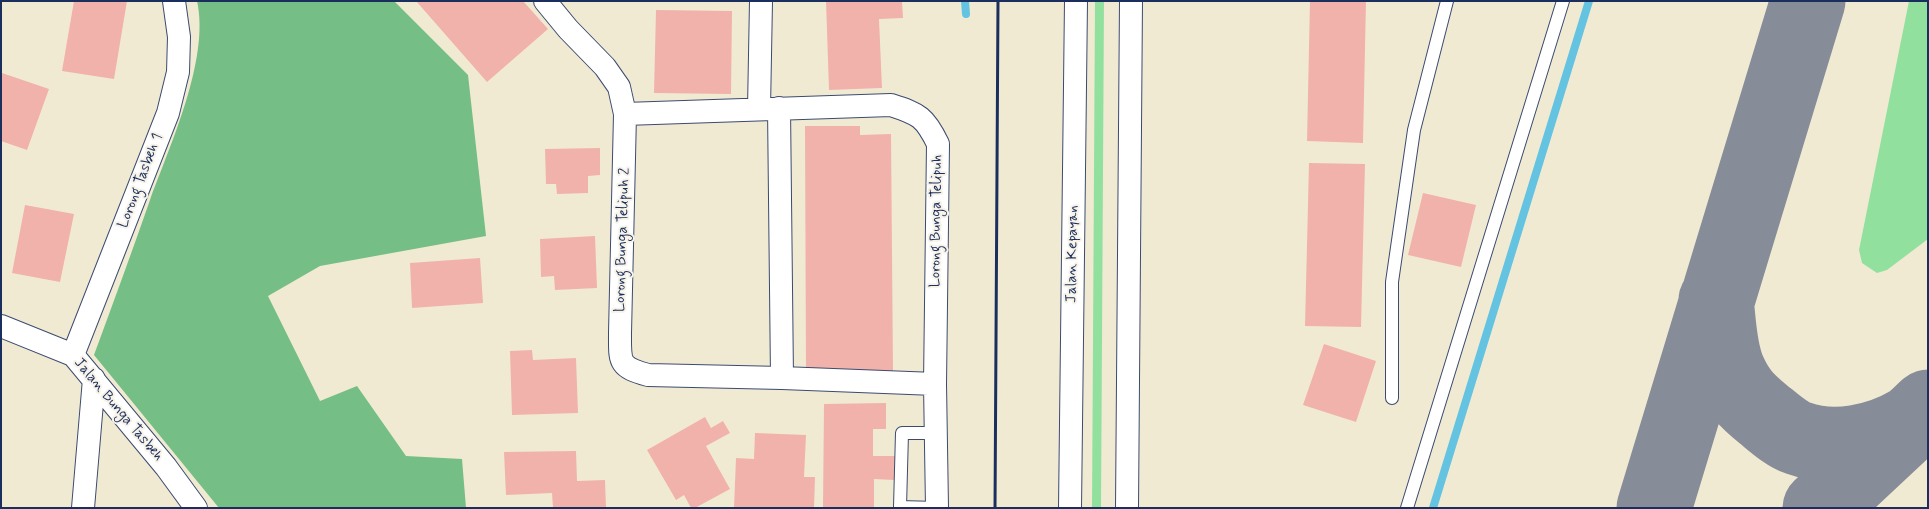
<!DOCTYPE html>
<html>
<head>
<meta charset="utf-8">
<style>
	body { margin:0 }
	#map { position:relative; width:1929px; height:509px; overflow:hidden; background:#f1ead3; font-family:Mynerve,sans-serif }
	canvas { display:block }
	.frame { position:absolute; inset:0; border:2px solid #1b2f5e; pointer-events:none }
</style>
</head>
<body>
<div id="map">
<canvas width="1929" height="509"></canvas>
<div class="frame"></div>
</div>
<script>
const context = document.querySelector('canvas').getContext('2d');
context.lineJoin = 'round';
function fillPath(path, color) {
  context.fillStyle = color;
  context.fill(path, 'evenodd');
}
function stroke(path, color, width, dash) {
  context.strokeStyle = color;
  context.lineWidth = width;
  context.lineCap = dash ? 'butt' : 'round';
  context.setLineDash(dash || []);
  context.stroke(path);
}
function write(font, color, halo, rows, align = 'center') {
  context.font = font + ' Mynerve,sans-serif';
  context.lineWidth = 4;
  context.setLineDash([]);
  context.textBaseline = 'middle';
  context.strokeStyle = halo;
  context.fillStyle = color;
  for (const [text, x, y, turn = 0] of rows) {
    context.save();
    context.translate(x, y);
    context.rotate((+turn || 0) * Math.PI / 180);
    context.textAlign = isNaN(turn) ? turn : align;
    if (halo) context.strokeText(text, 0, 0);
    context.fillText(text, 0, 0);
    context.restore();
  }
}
const green = new Path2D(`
	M1095 1H1104L1101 508H1092Z
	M1909 1H1928V239L1887 270 1877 273 1862 263 1859 250Z`);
const forest = new Path2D(`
	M197 1H394L468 75 486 236 320 266 268 296 320 401 357 386 406 456 462 459 466 508H219L94 355C113 303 132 252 150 200 170 145 210 59 197 1Z`);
const stream = new Path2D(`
	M965 1 966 14
	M1433 508 1589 1`);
const taxiway = new Path2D(`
	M1716 300C1719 323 1719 350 1729 372 1738 392 1747 401 1763 414 1773 422 1786 434 1798 438 1834 451 1878 442 1910 423 1916 419 1922 412 1928 407
	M1654 508 1808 1
	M1820 508 1909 425`);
const building = new Path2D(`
	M74 1H127L114 79 62 71Z
	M416 1H523L548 29 487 82Z
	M826 1H902L903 18 879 19 882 88 829 90Z
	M1310 1H1366L1363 143 1307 141Z
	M656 10 732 11 731 94 654 93Z
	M2 73 49 89 27 150 1 141Z
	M805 126H860V135L891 134 893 372 806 373Z
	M600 148V175L588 176V193L557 194 556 184H546L545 149Z
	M1309 163 1365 164 1361 327 1305 326Z
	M1423 193 1476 205 1461 267 1408 255Z
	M25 205 74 214 60 282 12 273Z
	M595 236 597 288 555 290 554 276 541 277 540 239Z
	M480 258 483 303 412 308 410 263Z
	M1324 344 1376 361 1356 422 1303 405Z
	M532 350 533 360 576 358 578 413 512 415 510 351Z
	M886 403V429H873V456H895L894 480 874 479V508H823L824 404Z
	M705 417 711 428 723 421 730 433 706 446 730 489 695 508H691L684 495 676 500 647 450Z
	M755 433 806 435 804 477H815L814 508H734L736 458 754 459Z
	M576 451 577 481 605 480 606 508H553L552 493 506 495 504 452Z`);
const service = new Path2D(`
	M1392 398V282L1414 130 1447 1
	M936 433H902L900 507 937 508
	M1407 508 1563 1`);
const minor = new Path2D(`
	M545 1 568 29 605 67 619 87 625 114 620 333C620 362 618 367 648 375L782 378 935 384
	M779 108 782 378
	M759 109 761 1
	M625 114 891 105C919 114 925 117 938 144L935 384 937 508
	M1 326 73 355 166 467 196 508
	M73 355 168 113 178 72 179 37 174 1
	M83 508 94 379`);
const trunk = new Path2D(`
	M1070 508 1076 1
	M1127 508 1131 1`);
const rail = new Path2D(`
	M995 508 998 1`);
const streetNames = [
	["Lorong Tasbeh 1",141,181,-69],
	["Lorong Bunga Telipuh",937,221,-89],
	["Lorong Bunga Telipuh 2",623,240,-88],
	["Jalan Kepayan",1073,254,-89],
	["Jalan Bunga Tasbeh",118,410,50]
];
fillPath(green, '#92e09e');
fillPath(forest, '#75be85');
stroke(stream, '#63c3e1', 8);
stroke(taxiway, '#868c98', 75);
fillPath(building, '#f1b2ab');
stroke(service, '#3b4b70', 14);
stroke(minor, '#3b4b70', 24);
stroke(trunk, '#3b4b70', 24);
stroke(service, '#fff', 12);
stroke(minor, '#fff', 22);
stroke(trunk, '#fff', 22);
stroke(rail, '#1b2f5e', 3);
write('15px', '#1b2f5e', '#f7f3e8', streetNames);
</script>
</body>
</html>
